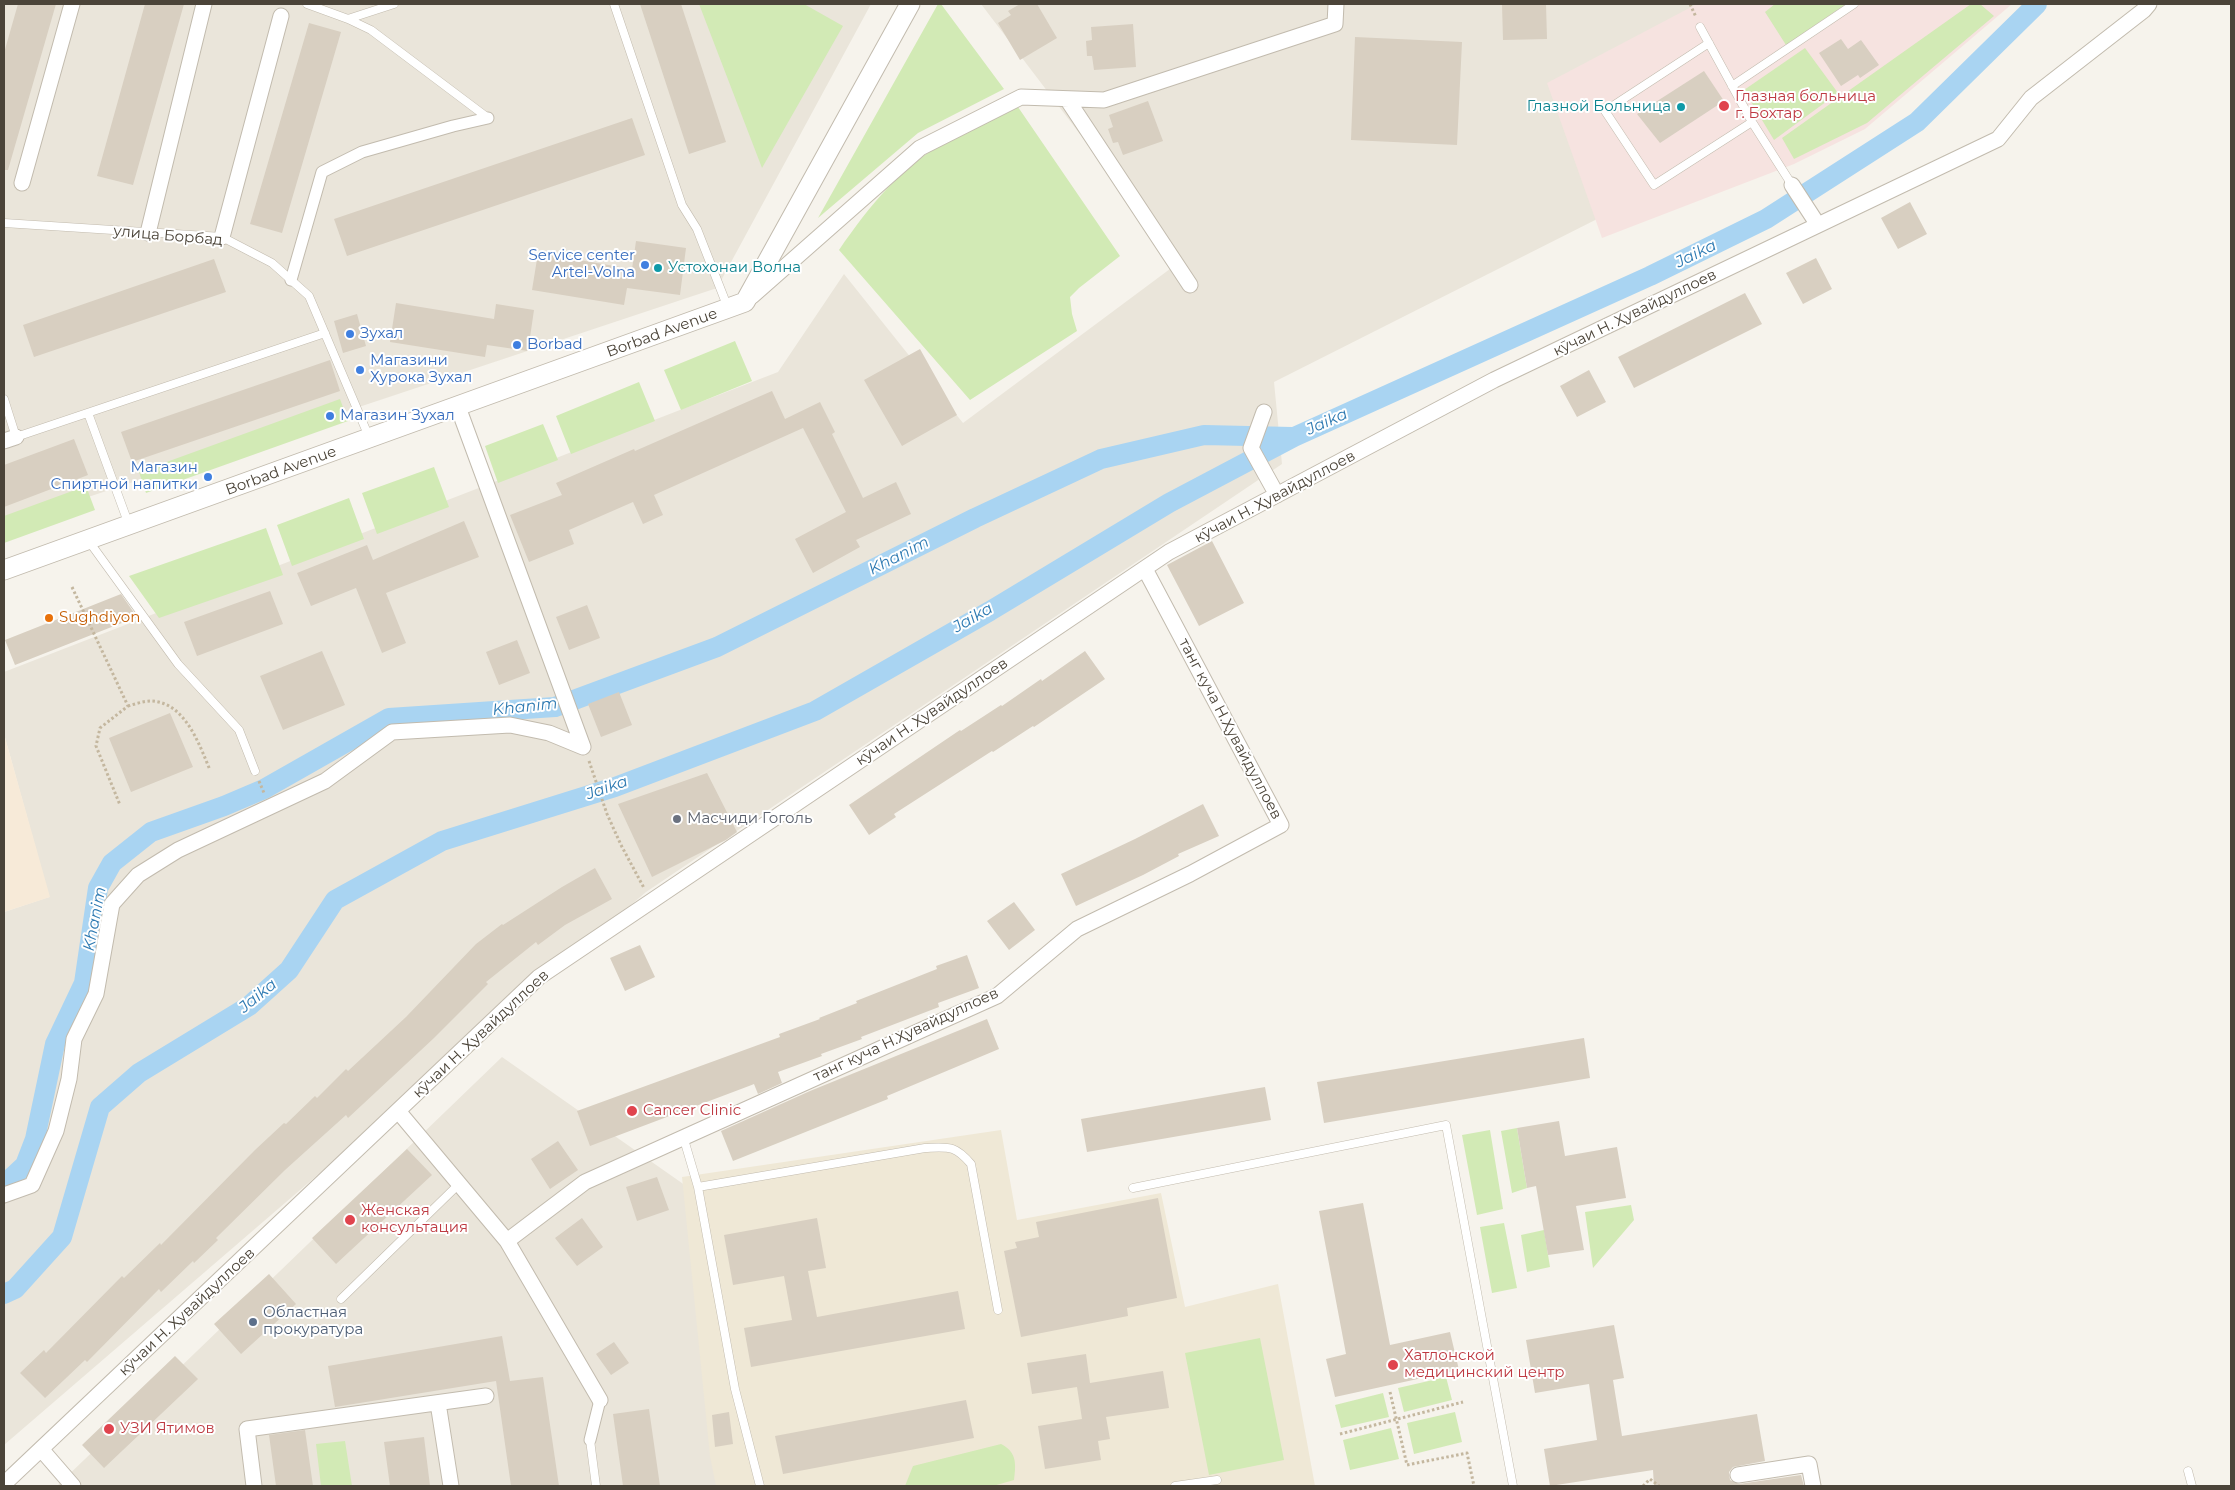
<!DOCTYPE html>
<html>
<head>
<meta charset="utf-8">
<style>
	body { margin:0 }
	#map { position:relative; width:2235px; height:1490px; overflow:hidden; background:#f6f3ec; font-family:Montserrat,sans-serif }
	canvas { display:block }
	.frame { position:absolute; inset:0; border:5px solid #4b4439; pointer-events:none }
</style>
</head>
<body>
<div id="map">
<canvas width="2235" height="1490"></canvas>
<div class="frame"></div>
</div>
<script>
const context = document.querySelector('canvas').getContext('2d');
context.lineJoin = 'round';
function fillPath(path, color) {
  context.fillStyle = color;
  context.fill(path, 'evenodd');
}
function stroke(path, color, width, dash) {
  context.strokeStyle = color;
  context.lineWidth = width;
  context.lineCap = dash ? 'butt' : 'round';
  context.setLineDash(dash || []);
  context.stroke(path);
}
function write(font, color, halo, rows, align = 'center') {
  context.font = font + ' Montserrat,sans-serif';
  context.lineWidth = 4;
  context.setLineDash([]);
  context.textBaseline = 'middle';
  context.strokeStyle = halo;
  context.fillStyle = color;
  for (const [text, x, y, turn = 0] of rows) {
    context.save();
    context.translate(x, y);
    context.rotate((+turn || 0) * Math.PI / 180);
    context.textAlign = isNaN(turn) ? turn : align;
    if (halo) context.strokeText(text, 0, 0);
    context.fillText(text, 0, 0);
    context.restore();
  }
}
const residential = new Path2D(`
	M4 4H871L717 288 4 525Z
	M981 4H1870L1843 95 1274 382 1282 464 646 892 4 1445V912L49 897 4 734V672L778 372 844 274 963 423 1178 263Z
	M502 1057 699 1195 727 1486H57Z`);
const commercial = new Path2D(`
	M4 734 50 897 4 912Z`);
const education = new Path2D(`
	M1001 1130 1017 1220 1161 1193 1185 1307 1278 1284 1315 1486H716L710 1456 682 1177Z`);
const medical = new Path2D(`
	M1697 4H2012L1865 129 1794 164 1602 238 1547 83Z`);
const green = new Path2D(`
	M699 4H804L843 26 762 168Z
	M938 4H941L1004 89 918 133 818 218Z
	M1775 4H1846L1786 45 1765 12Z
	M1971 4H1980L1994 16 1867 123 1794 159 1782 138Z
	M1805 48 1838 93 1774 140 1744 90Z
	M1018 107 1120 256 1079 288 1070 297 1072 314 1077 331 970 400 839 250C870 205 902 165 952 138 973 127 996 118 1018 107Z
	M735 341 752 381 681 410 664 370Z
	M639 382 655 421 571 454 556 416Z
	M340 399 348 421 146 493 139 472Z
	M543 424 558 460 498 483 485 446Z
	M434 467 449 507 377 534 362 493Z
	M86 486 95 510 4 543V516Z
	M349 498 364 539 292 566 277 525Z
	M266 528 283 575 159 618 129 576Z
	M1517 1128 1527 1188 1512 1193 1501 1131Z
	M1490 1130 1503 1209 1477 1215 1462 1135Z
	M1631 1205 1634 1220 1593 1268 1585 1212Z
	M1504 1223 1517 1288 1492 1293 1480 1227Z
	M1544 1230 1550 1267 1527 1272 1521 1235Z
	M1260 1338 1284 1460 1209 1475 1185 1353Z
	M1446 1377 1452 1400 1404 1412 1398 1388Z
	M1383 1393 1389 1417 1341 1428 1335 1405Z
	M1455 1412 1462 1442 1414 1454 1407 1423Z
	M1391 1428 1399 1459 1350 1470 1343 1440Z
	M345 1441 352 1486H321L316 1444Z
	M1001 1444C1017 1452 1016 1464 1014 1480L993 1486H905L913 1466Z`);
const canal = new Path2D(`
	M4 1181 10 1179 25 1165 35 1139 55 1044 84 983 98 888 112 863 151 832 224 806 264 789 389 718 555 707 717 647 975 518 1101 459 1204 435 1292 437
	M4 1294 15 1289 62 1237 100 1107 139 1073 249 1006 289 970 335 900 442 841 615 787 815 711 990 611 1169 503 1294 437 1650 276 1766 219 1917 122 2037 4`);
const building = new Path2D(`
	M18 4H56L8 170H4V53Z
	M145 4H184L133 185 97 176Z
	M640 4H681L726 142 689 154Z
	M1020 4H1037L1057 38 1020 60 998 23 1011 15 1008 11Z
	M1502 4H1546L1547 39 1503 40Z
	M309 23 341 32 282 233 250 224Z
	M1133 24 1136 67 1094 70 1092 56H1087L1086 41 1092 40 1091 27Z
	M1355 37 1462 42 1457 145 1351 140Z
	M1841 39 1848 49 1861 40 1879 65 1860 78 1858 75 1841 86 1819 53Z
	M1704 71 1724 101 1660 143 1637 114Z
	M1148 101 1163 141 1123 155 1118 142 1113 143 1108 129 1113 127 1109 115Z
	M632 118 645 155 347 256 334 219Z
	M1910 202 1927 234 1898 249 1881 218Z
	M636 241 686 248 680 295 627 288 624 305 532 290 538 253 632 269Z
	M1816 258 1832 289 1803 304 1786 273Z
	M214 259 226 292 34 357 23 325Z
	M1745 293 1762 324 1634 388 1618 357Z
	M396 303 494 319 496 304 534 310 528 351 487 345 485 357 390 342Z
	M357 314 366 346 343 353 334 321Z
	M920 349 957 415 902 446 864 380Z
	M330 360 340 391 132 462 121 432Z
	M1589 370 1606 402 1577 417 1560 386Z
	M772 391 785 419 820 402 835 432 832 434 863 498 896 482 911 514 856 540 860 547 813 573 795 539 846 512 803 428 654 495 663 515 643 524 633 502 569 530 574 544 529 562 510 515 562 495 556 483 634 449 635 451Z
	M74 439 88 475 4 507V465Z
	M464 521 479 557 386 593 406 643 382 653 356 588 311 606 297 573 367 545 373 560Z
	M1212 541 1244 603 1199 626 1167 565Z
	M270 591 283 624 197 656 184 622Z
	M121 594 137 617 15 665 5 640Z
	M587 605 600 638 569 650 556 617Z
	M517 640 530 673 499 685 486 652Z
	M322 651 345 705 283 730 260 676Z
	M1085 651 1105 679 1034 727 1033 726 993 752 992 751 894 814 896 817 869 835 849 805 960 730 961 731 1001 705 1002 706 1041 679 1042 681Z
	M619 692 632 725 601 737 588 704Z
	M170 713 193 767 131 792 109 738Z
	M707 773 737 832 726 840 652 877 618 804Z
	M1203 804 1219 836 1178 854 1179 856 1143 875 1076 906 1061 874 1135 839Z
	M595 868 612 899 565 925 538 945 536 942 486 982 488 984 434 1038 348 1118 346 1115 285 1170 216 1238 218 1240 194 1263 193 1261 161 1292 159 1289 87 1362 85 1360 45 1398 20 1373 44 1350 46 1353 122 1276 124 1278 160 1243 161 1245 255 1150 284 1123 286 1124 315 1096 317 1098 346 1069 348 1071 406 1017 476 944 502 924 503 925 562 887Z
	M1014 902 1035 930 1009 950 987 921Z
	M640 945 655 977 625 991 610 958Z
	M967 955 979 988 938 1003 939 1007 861 1037 862 1039 821 1054 822 1056 778 1072 782 1083 758 1094 754 1084 749 1086 590 1146 577 1111 780 1037 779 1034 820 1019 819 1018 857 1003 856 1001 937 969 936 966Z
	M987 1019 999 1049 887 1096 888 1099 733 1161 721 1131 810 1091Z
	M1584 1038 1590 1078 1324 1123 1317 1082Z
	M1265 1087 1271 1120 1087 1152 1081 1119Z
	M1559 1121 1565 1156 1617 1147 1626 1198 1576 1206 1584 1250 1548 1255 1536 1186 1527 1188 1517 1128Z
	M558 1141 578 1170 550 1189 531 1159Z
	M407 1149 432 1175 336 1264 312 1238Z
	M657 1177 669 1210 637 1221 626 1187Z
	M1158 1198 1177 1298 1127 1308 1128 1316 1021 1337 1004 1251 1017 1248 1015 1242 1039 1237 1036 1222Z
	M1363 1203 1390 1345 1450 1332 1459 1370 1335 1397 1326 1359 1346 1354 1319 1211Z
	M582 1218 603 1247 577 1266 555 1238Z
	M817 1218 826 1268 808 1271 817 1317 958 1291 965 1329 751 1367 744 1328 792 1320 784 1276 733 1285 724 1235Z
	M269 1274 296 1304 241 1354 214 1324Z
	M1614 1325 1624 1378 1613 1380 1622 1436 1757 1414 1765 1461 1733 1467 1729 1472 1730 1480 1739 1484 1801 1475 1804 1486H1654L1653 1470 1550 1486 1544 1449 1597 1440 1589 1384 1535 1393 1526 1340Z
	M502 1336 510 1381 543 1377 559 1486H511L496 1381 335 1407 328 1366Z
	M614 1342 629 1363 611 1375 596 1354Z
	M1086 1354 1090 1383 1163 1371 1169 1408 1106 1417 1110 1439 1098 1441 1101 1460 1045 1469 1038 1426 1082 1419 1077 1387 1032 1394 1027 1363Z
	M175 1356 198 1379 104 1468 82 1445Z
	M966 1400 974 1438 783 1474 775 1436Z
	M649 1409 660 1486H623L613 1414Z
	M729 1412 733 1444 715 1447 712 1415Z
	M305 1430 313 1486H276L269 1435Z
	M424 1437 430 1486H390L384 1442Z`);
const path = new Path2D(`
	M1690 4 1696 17
	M72 587 128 706 100 728 96 746 120 805
	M128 706C135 704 144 701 151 701 185 702 199 744 210 770
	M589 761 607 814 621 845 644 888
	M259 781 264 793
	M1390 1392 1407 1465 1467 1453 1474 1486
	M1340 1434 1463 1402
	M1643 1486 1650 1479 1659 1486`);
const service = new Path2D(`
	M307 4 348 19 371 30 488 118
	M614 4 682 205 697 229 728 308
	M348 19 394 4
	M1700 27 1752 122 1792 185
	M1709 43 1605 111 1654 185 1752 122
	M1732 86 1854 4
	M4 223 222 237 272 263 309 296 369 437
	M4 399 16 437 325 333
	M88 413 129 525
	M88 540 178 664 239 730 255 771
	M683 1136 698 1187 735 1389 760 1486
	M698 1187 925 1148C949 1147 955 1145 971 1164L998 1310
	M1133 1188 1446 1125 1513 1486
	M341 1299 459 1184
	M590 1440 596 1486
	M2188 1471 2192 1486
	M1175 1486 1217 1480`);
const pedestrian = new Path2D(`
	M291 280 322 172 362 152 453 126 488 118
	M590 1440 600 1400`);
const minor = new Path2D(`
	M1067 99 1190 285
	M22 183 72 4
	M1792 185 1818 225
	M148 233 204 4
	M222 237 281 16
	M752 296 920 148 1021 97 1104 100 1335 24 1336 4
	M1264 412 1251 448 1277 495
	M4 441 16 437
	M398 1111 507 1241 600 1400
	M4 1195 32 1185 56 1131 69 1079 74 1039 96 994 112 904 138 875 178 850 325 781 392 732 510 725 549 733 583 747 458 407
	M507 1241 585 1182 997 996 1077 929 1190 874 1281 825 1145 569
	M438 1403 451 1486
	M41 1449 73 1486
	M1738 1475 1809 1464 1813 1486
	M4 1484 539 977 1169 552 1494 380 1998 139 2031 98 2144 10 2149 4
	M254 1486 247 1429 486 1396`);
const tertiary = new Path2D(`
	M4 570 745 302 910 4`);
const markers = [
	[1724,106,6,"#e0444e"],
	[1681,107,5,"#0f9aa8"],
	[645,265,5,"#3f7fe0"],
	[658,268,5,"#0f9aa8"],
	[350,334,5,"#3f7fe0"],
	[517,345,5,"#3f7fe0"],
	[360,370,5,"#3f7fe0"],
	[330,416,5,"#3f7fe0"],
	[208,477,5,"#3f7fe0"],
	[49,618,5,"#e8710a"],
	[677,819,5,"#6b7280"],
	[632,1111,6,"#e0444e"],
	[350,1220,6,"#e0444e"],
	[253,1322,5,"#5c6f8a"],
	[1393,1365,6,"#e0444e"],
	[109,1429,6,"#e0444e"]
];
const healthNames = [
	["Глазная больница",1735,97],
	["г. Бохтар",1735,114],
	["Cancer Clinic",643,1111],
	["Женская",361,1211],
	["консультация",361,1228],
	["Хатлонской",1404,1356],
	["медицинский центр",1404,1373],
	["УЗИ Ятимов",120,1429]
];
const cultureNames = [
	["Глазной Больница",1671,107],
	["Устохонаи Волна",668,268,"left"]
];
const streetNames = [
	["улица Борбад",168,236,5],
	["кӯчаи Н. Ҳувайдуллоев",1635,313,-26],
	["Borbad Avenue",662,333,-20],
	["Borbad Avenue",281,471,-20],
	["кӯчаи Н. Ҳувайдуллоев",1275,497,-28],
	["кӯчаи Н. Ҳувайдуллоев",932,712,-34],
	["танг куча Н.Ҳувайдуллоев",1230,729,62],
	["кӯчаи Н. Ҳувайдуллоев",481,1034,-43],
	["танг куча Н.Ҳувайдуллоев",906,1035,-25],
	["кӯчаи Н. Ҳувайдуллоев",187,1312,-43]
];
const shopNames = [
	["Service center",635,256,"right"],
	["Artel-Volna",635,273,"right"],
	["Зухал",360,334],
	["Borbad",527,345],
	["Магазини",370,361],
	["Хурока Зухал",370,378],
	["Магазин Зухал",340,416],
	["Магазин",198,468,"right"],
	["Спиртной напитки",198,485,"right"]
];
const foodNames = [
	["Sughdiyon",59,618]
];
const worshipNames = [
	["Масчиди Гоголь",687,819]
];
const serviceNames = [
	["Областная",263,1313],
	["прокуратура",263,1330]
];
const waterNames = [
	["Jaika",1696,254,-26],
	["Jaika",1327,422,-24],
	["Khanim",899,556,-27],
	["Jaika",973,618,-30],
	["Khanim",525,707,-6],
	["Jaika",607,788,-19],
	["Khanim",95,919,-79],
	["Jaika",258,996,-39]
];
fillPath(residential, '#eae5da');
fillPath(commercial, '#f7ead8');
fillPath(education, '#efe8d6');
fillPath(medical, '#f6e3e0');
fillPath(green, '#d2eab5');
stroke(canal, '#a9d4f2', 20);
fillPath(building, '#d8cfc1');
stroke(service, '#c2bbae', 9);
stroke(pedestrian, '#c2bbae', 13);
stroke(minor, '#c2bbae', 17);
stroke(tertiary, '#c2bbae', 21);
stroke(path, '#c4b79f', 3, [2.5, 2.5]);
stroke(service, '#fff', 8);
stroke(pedestrian, '#fff', 11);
stroke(minor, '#fff', 15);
stroke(tertiary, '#fff', 19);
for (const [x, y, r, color] of markers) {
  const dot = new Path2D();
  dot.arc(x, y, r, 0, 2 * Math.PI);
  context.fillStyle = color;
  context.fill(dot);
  stroke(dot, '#fff', 2);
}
write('15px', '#be3a42', '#fff', healthNames, 'left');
write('15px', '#0d838f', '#fff', cultureNames, 'right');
write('15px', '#4b4439', '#fff', streetNames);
write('15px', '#366cbe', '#fff', shopNames, 'left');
write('15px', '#c56008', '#fff', foodNames, 'left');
write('15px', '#5b616d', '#fff', worshipNames, 'left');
write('15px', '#4e5e75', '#fff', serviceNames, 'left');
write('italic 16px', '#2e7ab2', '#fff', waterNames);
</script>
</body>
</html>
